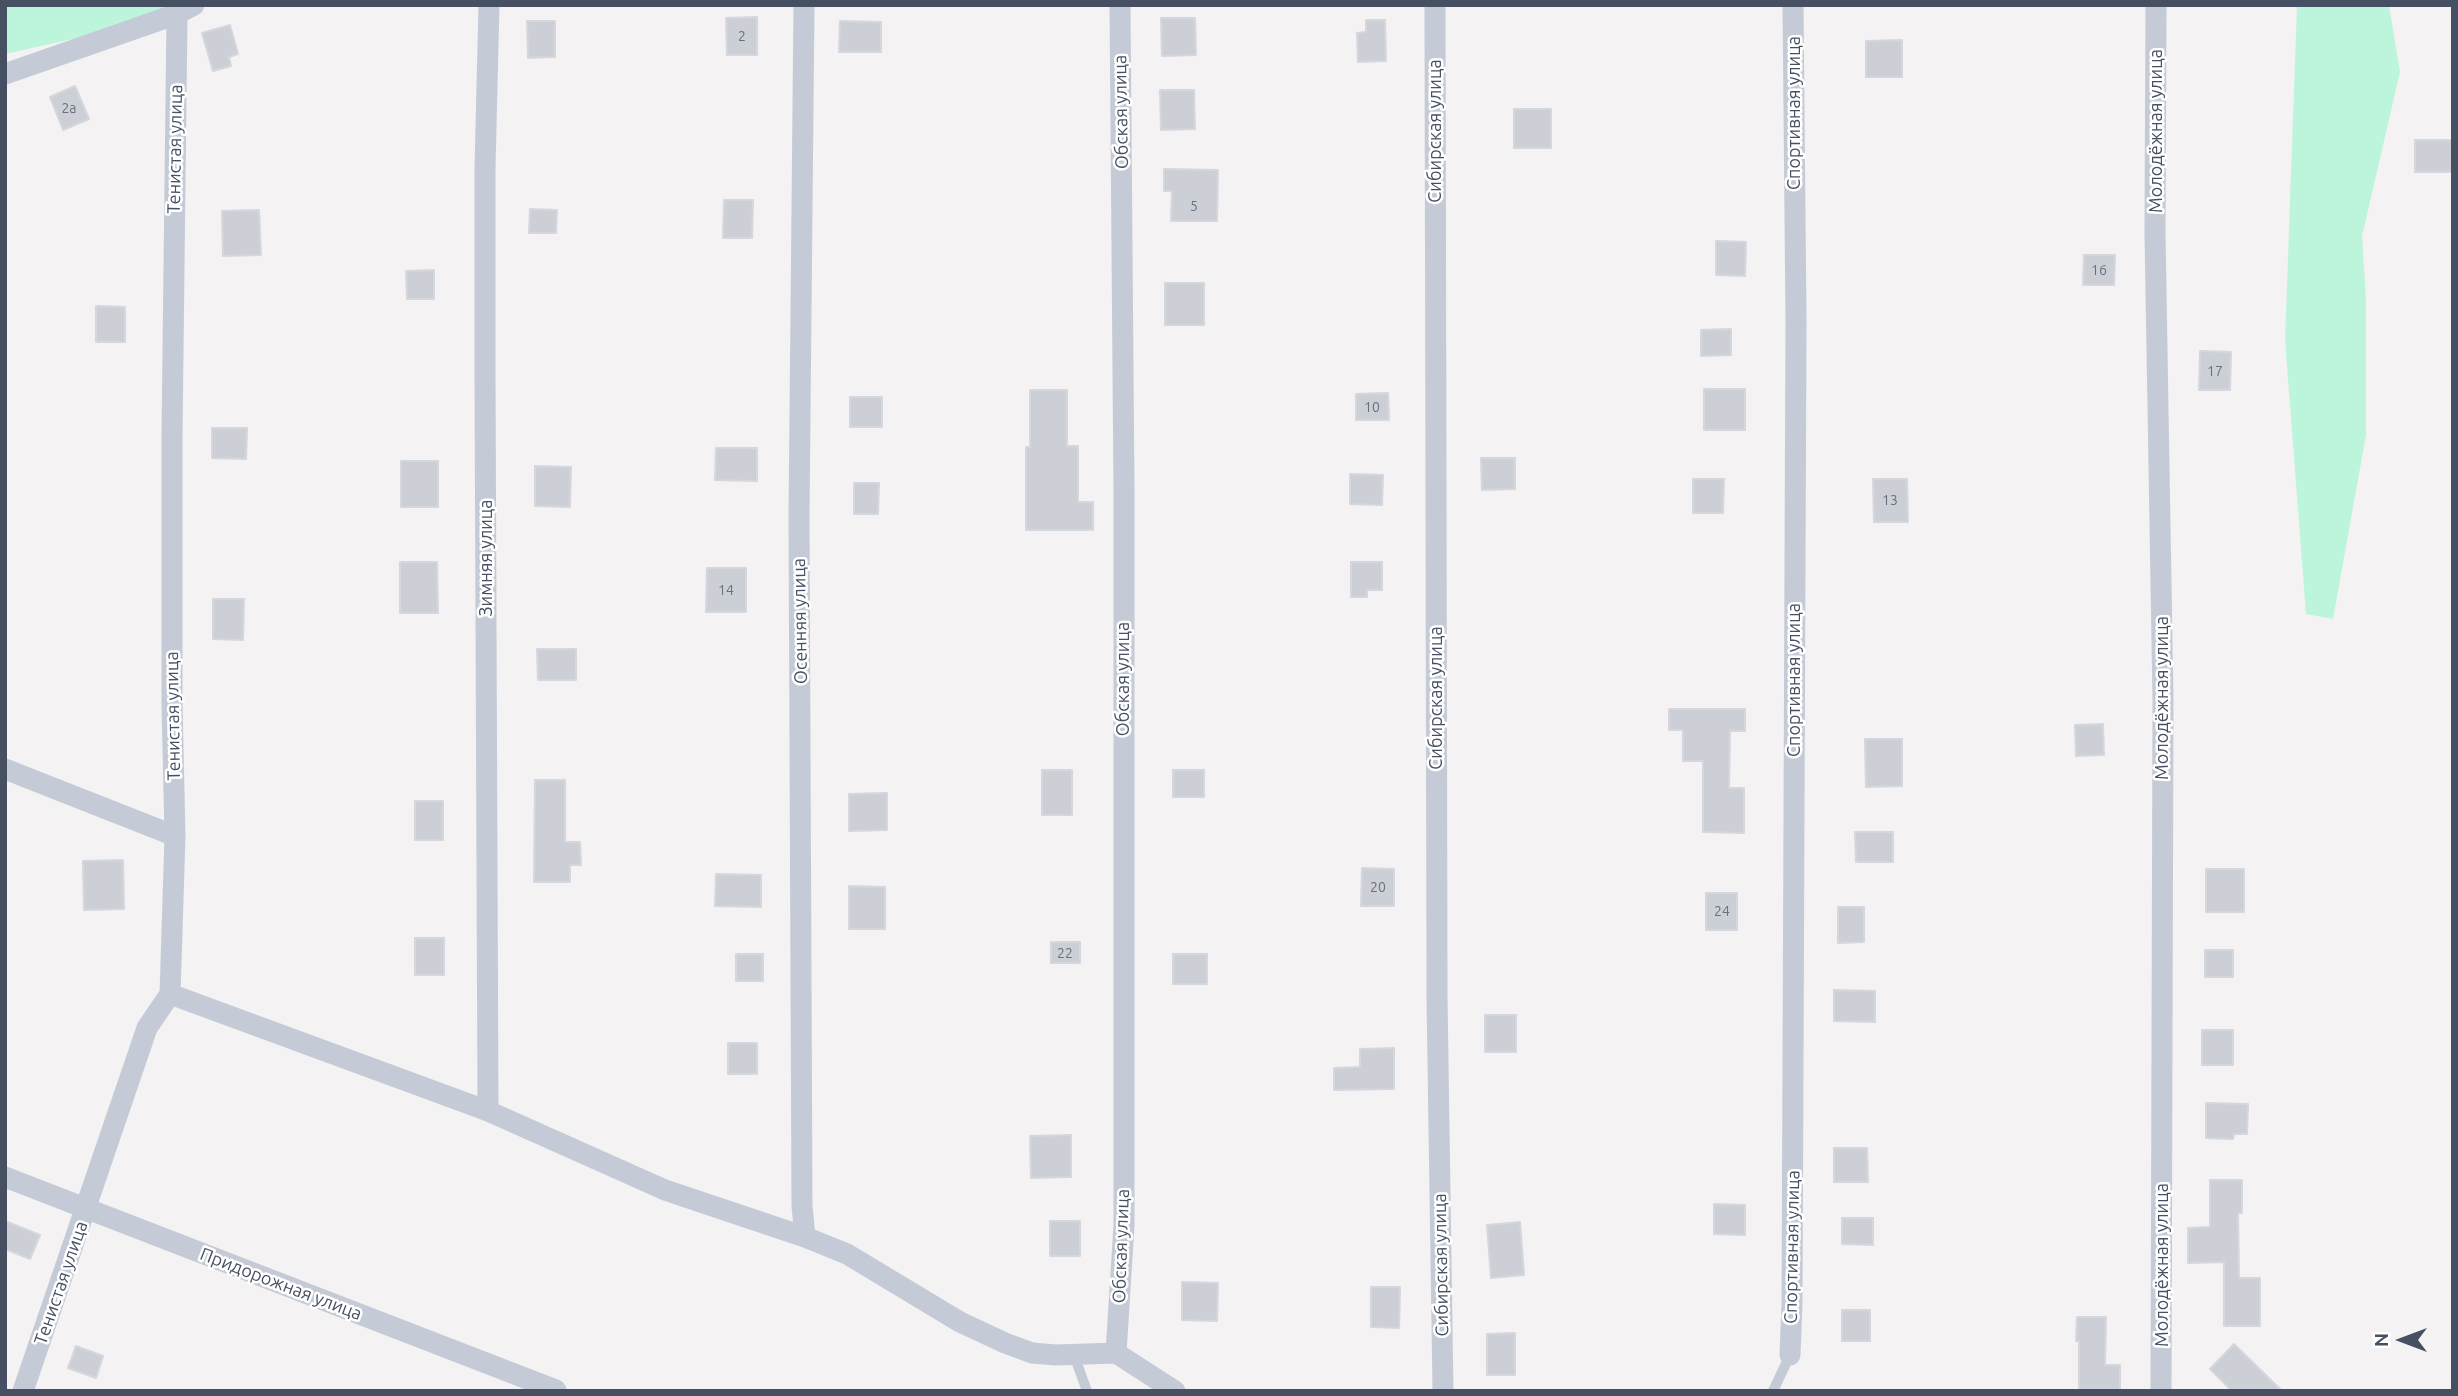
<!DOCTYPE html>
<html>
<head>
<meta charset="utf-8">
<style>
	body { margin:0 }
	#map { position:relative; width:2458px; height:1396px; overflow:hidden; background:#f4f2f2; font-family:Ubuntu,sans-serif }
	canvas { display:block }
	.frame { position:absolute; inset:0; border:7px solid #475062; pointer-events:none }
	.north { position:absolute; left:2367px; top:1305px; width:70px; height:70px; -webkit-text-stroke:5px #fff; paint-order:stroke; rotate:270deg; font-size:19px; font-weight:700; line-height:28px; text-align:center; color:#475062 }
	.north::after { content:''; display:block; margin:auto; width:24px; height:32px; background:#475062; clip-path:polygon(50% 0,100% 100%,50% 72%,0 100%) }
</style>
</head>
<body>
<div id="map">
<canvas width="2458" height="1396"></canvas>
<div class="frame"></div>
<div class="north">N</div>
</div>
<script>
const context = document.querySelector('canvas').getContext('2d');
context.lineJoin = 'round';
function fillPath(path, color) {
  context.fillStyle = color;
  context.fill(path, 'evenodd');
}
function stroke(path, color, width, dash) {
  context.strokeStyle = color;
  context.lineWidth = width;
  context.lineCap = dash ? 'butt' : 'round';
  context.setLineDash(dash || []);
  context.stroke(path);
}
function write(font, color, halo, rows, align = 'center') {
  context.font = font + ' Ubuntu,sans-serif';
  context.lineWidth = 5;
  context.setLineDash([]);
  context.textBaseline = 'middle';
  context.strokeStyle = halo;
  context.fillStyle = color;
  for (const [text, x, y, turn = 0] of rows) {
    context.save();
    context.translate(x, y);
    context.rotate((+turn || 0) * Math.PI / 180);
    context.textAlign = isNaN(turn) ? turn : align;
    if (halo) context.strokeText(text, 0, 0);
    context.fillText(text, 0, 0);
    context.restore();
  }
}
const green = new Path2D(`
	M5 5H189L154 21 5 54Z
	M2297 5H2389L2400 72 2362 236 2366 299V435L2333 619 2306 614 2285 340Z`);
const building = new Path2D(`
	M757 17V55H727L726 18Z
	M1161 18H1195L1196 55 1162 56Z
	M1366 20H1385L1386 61 1358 62 1357 33 1366 32Z
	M527 21H555V57L528 58Z
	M840 21 881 22V52H839Z
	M230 25 238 54 229 57 231 66 213 71 202 33Z
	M1902 40V77H1866V41Z
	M75 86 89 119 63 130 50 97Z
	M1160 90H1194L1195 129 1161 130Z
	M1514 109H1551V148H1514Z
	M2415 140H2453V172H2415Z
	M1164 169 1218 170 1217 221H1171L1172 191H1164Z
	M724 200H753L752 238H723Z
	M530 209 557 210 556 233H529Z
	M259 210 261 255 223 256 222 211Z
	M1716 241 1746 242 1745 276 1716 275Z
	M2084 255H2115L2114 285H2083Z
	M434 270V299H407L406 271Z
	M1165 283H1204V325H1165Z
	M96 306 125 307V342H96Z
	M1731 329V355L1701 356V330Z
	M2200 351 2231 352 2230 390H2199Z
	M1704 389H1745V430H1704Z
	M1030 390H1067V446H1078V502H1093V530H1026V447H1030Z
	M1388 393 1389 420H1356V394Z
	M850 397H882V427H850Z
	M212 428H247L246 459 212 458Z
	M716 448H757V481L715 480Z
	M1481 458H1515V489L1482 490Z
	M401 461H438V507H401Z
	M535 466 571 467 570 507 535 506Z
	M1350 474 1383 475 1382 505 1350 504Z
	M1693 479H1724L1723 513H1693Z
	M1873 479H1907L1908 522H1874Z
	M854 483H879L878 514H854Z
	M400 562H437L438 613H400Z
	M1351 562H1382V590H1367V597H1351Z
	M707 568H746V612H706Z
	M213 599H244L243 640 213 639Z
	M537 649H576V680H538Z
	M1669 709H1745V731H1730L1729 788H1744V833L1703 832V761H1683V730H1669Z
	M2103 724 2104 755 2076 756 2075 725Z
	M1865 739H1902V786L1866 787Z
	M1042 770H1072V815H1042Z
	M1173 770H1204V797H1173Z
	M535 780H565V842H580L581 865H570V882H534Z
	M887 793V830L849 831V794Z
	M415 801H443V840H415Z
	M1855 832H1893V862H1856Z
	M123 860 124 909 84 910 83 861Z
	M1362 868 1394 869V906H1361Z
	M2206 869H2244V912H2206Z
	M716 874 761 875V907L715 906Z
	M849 886 885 887V929H849Z
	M1706 893H1737V930H1706Z
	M1838 907H1864V942L1838 943Z
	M415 938H444V975H415Z
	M1051 942H1080V963H1051Z
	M2205 950H2233V977H2205Z
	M736 954H763V981H736Z
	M1173 954H1207V984H1173Z
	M1834 990 1875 991V1022L1834 1021Z
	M1485 1015H1516V1052H1485Z
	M2202 1030H2233V1065H2202Z
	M728 1043H757V1074H728Z
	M1394 1048V1089L1334 1090V1068L1360 1067V1049Z
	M2206 1103 2248 1104 2247 1134H2234L2233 1139 2206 1138Z
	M1071 1135V1177L1031 1178 1030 1136Z
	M1834 1148H1867L1868 1182H1834Z
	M2210 1180H2242V1213H2238L2239 1278H2260V1326H2224V1262L2188 1263V1228L2210 1227Z
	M1714 1204 1745 1205V1235L1714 1234Z
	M1842 1218H1873V1245L1842 1244Z
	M5 1221 40 1235 30 1259 5 1249Z
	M1050 1221H1080V1256H1050Z
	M1520 1222 1524 1275 1491 1278 1487 1225Z
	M1182 1282 1218 1283 1217 1321 1182 1320Z
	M1371 1287H1400L1399 1328 1371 1327Z
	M1842 1310H1870V1341H1842Z
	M2077 1317H2106L2105 1365H2120V1391H2079V1341H2076Z
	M1515 1333V1375H1487V1334Z
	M2234 1344 2282 1391H2232L2210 1369Z
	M76 1346 103 1356 96 1378 68 1368Z`);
const lane = new Path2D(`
	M1074 1355 1087 1391
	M1773 1391 1790 1355`);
const street = new Path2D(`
	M804 5 799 516 802 1206 805 1237
	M1435 5 1437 997 1443 1391
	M2156 5 2155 234 2163 700 2161 1391
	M5 74 177 14 194 5
	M5 769 175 836
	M170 994 488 1111 665 1190 805 1237 847 1254 960 1322 1005 1343 1032 1353 1056 1355 1116 1353 1175 1391
	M488 1111 485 374V168L489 5
	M5 1177 556 1390
	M1116 1353 1124 1225V490L1120 5
	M1790 1355 1792 1304 1796 321 1793 5
	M23 1391 147 1028 170 994 175 836 172 704V436L177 14`);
const numberNames = [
	["2",742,36],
	["2а",69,108],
	["5",1194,206],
	["16",2099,270],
	["17",2215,371],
	["10",1372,407],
	["13",1890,500],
	["14",726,590],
	["20",1378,887],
	["24",1722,911],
	["22",1065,953]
];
const streetNames = [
	["Обская улица",1121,112,-91],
	["Спортивная улица",1794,113,-90],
	["Сибирская улица",1435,131,-90],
	["Молодёжная улица",2156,131,-90],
	["Тенистая улица",175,149,-89],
	["Зимняя улица",486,558,-90],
	["Осенняя улица",800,621,-91],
	["Обская улица",1123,679,-90],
	["Спортивная улица",1794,680,-90],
	["Сибирская улица",1436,698,-90],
	["Молодёжная улица",2162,698,-90],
	["Тенистая улица",173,716,-91],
	["Обская улица",1121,1246,-88],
	["Спортивная улица",1792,1247,-89],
	["Сибирская улица",1441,1265,-91],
	["Молодёжная улица",2162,1265,-90],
	["Тенистая улица",61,1283,-71],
	["Придорожная улица",281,1284,21]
];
fillPath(green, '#bdf5dc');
fillPath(building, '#cdcfd7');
stroke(building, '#d5d6de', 2);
stroke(lane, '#c4cbd7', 10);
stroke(street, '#c4cbd7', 21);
write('14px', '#68707f', null, numberNames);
write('18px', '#475062', '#fff', streetNames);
</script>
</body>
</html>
